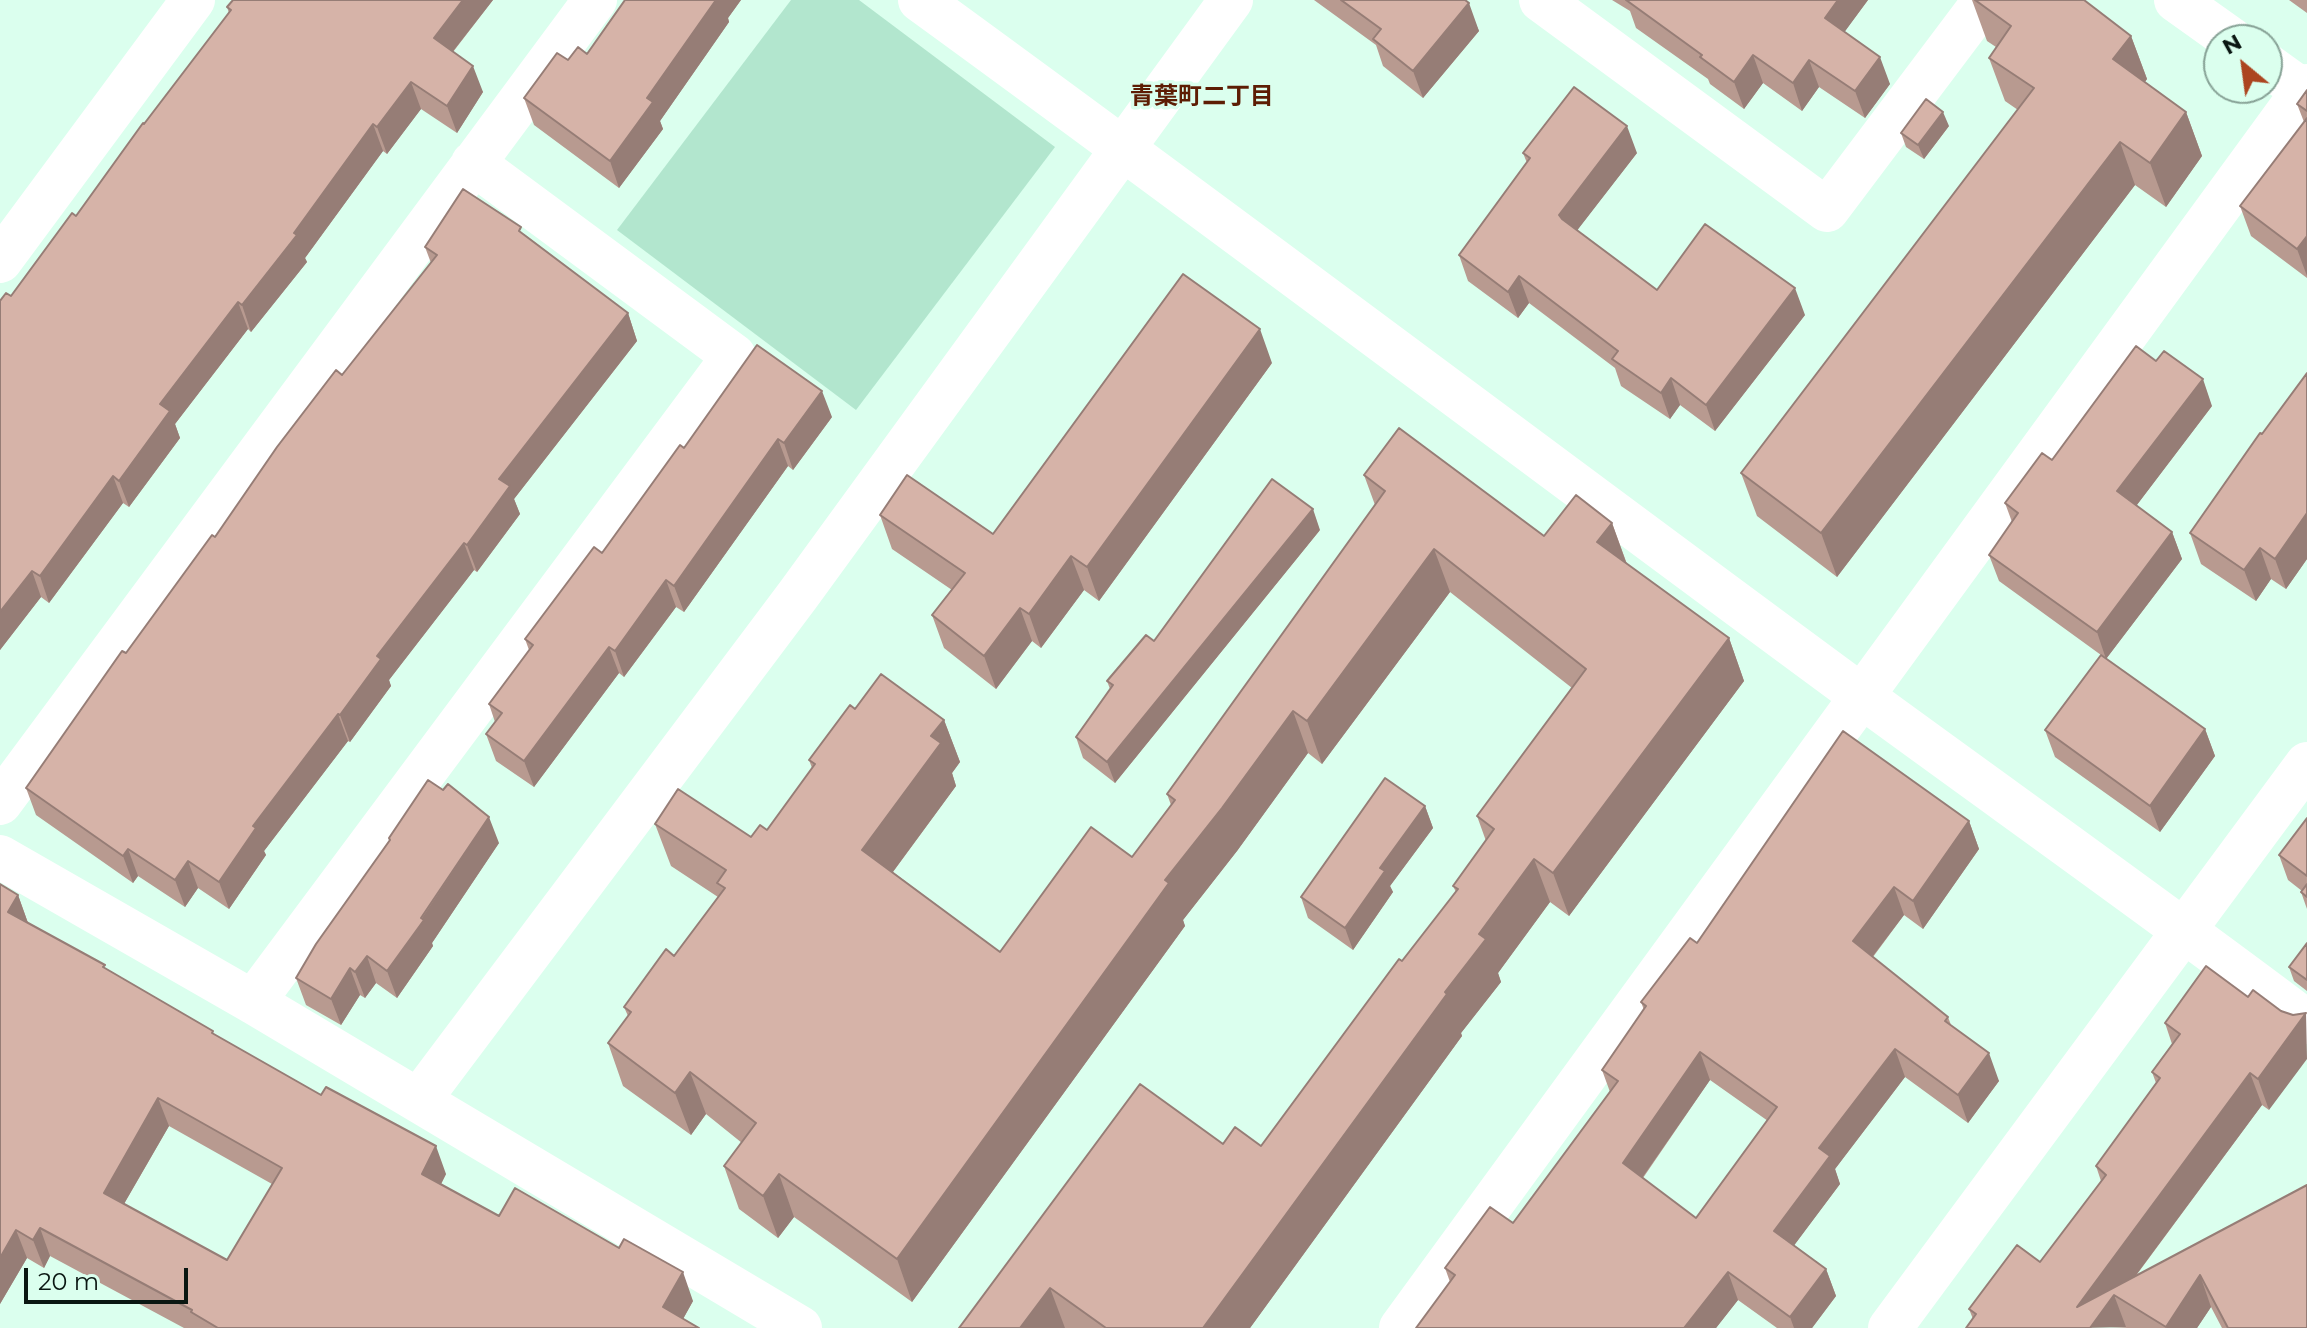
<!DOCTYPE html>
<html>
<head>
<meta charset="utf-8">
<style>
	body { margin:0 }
	#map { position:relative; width:2307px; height:1328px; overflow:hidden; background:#dbffee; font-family:Montserrat,sans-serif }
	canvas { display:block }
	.north { position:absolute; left:2203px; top:24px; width:80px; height:80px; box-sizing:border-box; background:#dbffee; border:2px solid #87a296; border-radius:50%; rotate:331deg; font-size:22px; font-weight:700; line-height:32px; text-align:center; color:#0a1712 }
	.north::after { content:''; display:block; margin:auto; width:28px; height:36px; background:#ac4520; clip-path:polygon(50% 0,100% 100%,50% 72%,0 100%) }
	.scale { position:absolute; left:24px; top:1268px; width:164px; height:36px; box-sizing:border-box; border:4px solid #0a1712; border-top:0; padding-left:10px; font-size:24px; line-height:28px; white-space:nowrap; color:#0a1712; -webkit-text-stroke:6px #dbffee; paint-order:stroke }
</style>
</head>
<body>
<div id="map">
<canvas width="2307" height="1328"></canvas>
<div class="north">N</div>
<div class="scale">20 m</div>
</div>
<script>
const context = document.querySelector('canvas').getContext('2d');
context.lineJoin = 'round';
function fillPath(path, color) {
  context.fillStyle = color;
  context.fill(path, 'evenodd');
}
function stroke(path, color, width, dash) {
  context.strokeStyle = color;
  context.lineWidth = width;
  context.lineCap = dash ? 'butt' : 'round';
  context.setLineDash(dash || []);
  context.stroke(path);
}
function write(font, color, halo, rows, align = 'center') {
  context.font = font + ' Montserrat,"Noto Sans JP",sans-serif';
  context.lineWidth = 7;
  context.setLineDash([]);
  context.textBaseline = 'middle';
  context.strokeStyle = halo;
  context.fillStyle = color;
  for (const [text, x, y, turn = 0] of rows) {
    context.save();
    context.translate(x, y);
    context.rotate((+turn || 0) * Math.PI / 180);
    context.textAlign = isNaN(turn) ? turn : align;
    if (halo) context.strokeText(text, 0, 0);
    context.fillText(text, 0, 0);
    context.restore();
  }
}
const green = new Path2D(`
	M791 0H859L1055 147 856 410 617 230Z`);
const street = new Path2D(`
	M920 0C1235 229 1546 464 1860 695 2009 804 2160 911 2307 1022
	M1541 0 1827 210 1985 0
	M2176 0 2232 40
	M2267 65 2303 91
	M0 261 193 0
	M0 803 595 0
	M0 857 253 1002 800 1328
	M253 1002 734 356 473 163
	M419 1100 798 595 1231 0
	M1401 1328 2307 86
	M1890 1328 2307 764`);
const wall = new Path2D(`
	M233 0H493L453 52 483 92 457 133 421 109 387 154 383 151 305 258 307 262 251 332 248 329 175 424 180 438 129 507 123 503 49 603 41 597 0 650V301L11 296 76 216 229 13 227 7Z
	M625 0H741L728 18 729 22 660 121 663 129 619 188 534 125 524 98 568 60 587 54Z
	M1314 0H1465L1479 31 1423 98 1383 66 1376 45Z
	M1612 0H1868L1844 32 1890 84 1865 118 1819 87 1802 111 1763 83 1744 109 1710 84 1708 79 1636 28 1630 11Z
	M1972 0H2084L2131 36 2147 79 2145 82 2186 112 2202 156 2166 207 2135 185 1837 577 1757 516 1741 473 2018 110 2005 101 1989 58 1996 47 1987 41Z
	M2289 0H2307V13Z
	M2307 90V278L2251 236 2240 206 2304 122 2297 104Z
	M1949 126 1924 159 1906 147 1901 133Z
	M1523 153H1637L1577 230 1657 290 1805 315 1715 431 1680 405 1670 419 1621 386 1615 368 1529 303 1518 318 1468 281 1459 255 1527 163Z
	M524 234 628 313 637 341 514 499 520 514 477 572 474 570 389 680 391 686 350 742 348 741 264 851 266 855 229 909 198 888 185 907 138 876 133 883 36 815 26 788 126 653 215 537 431 263 425 247Z
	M1272 363 1099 601 1084 590 1041 648 1032 641 996 689 944 648 932 615 952 590 892 549 880 515 993 534Z
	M2307 373V559L2286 589 2271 579 2256 601 2201 564 2190 533Z
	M2212 406 2136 506 2172 532 2182 559 2106 659 2205 729 2215 756 2160 832 2055 757 2045 730 2101 655 1999 581 1989 555 2012 522 2005 503 2052 460Z
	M832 417 793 470 788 466 684 612 676 607 624 677 619 673 534 787 496 761 486 734 495 722 489 704 529 650 525 639 602 553 684 448Z
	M1364 475 1544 536 1612 523 1627 564 1729 638 1744 681 1569 916 1550 902 1498 973 1501 982 1461 1033 1462 1036 1250 1328H959L1223 1144 1261 1146 1456 892 1453 886 1486 841 1477 816 1572 688 1450 592 1322 764 1308 753 1237 851 1183 920 1185 926 912 1302 794 1217 778 1238 739 1209 724 1166 742 1143 706 1114 691 1135 623 1086 608 1043 628 1016 624 1007 674 956 718 897 671 866 655 824 751 837 767 830 812 768 809 760 855 709 944 720 960 762 952 773 956 786 893 872 1000 952 1132 857 1171 805 1167 794 1375 505Z
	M1320 530 1115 783 1083 758 1076 737 1110 689 1107 681 1154 641Z
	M1425 806 1433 828 1390 886 1393 892 1353 950 1308 918 1301 897Z
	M2307 818V909L2301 892 2302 891 2288 880 2279 855Z
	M1969 821 1979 849 1923 929 1904 915 1873 957 1948 1017 1951 1025 1999 1081 1968 1123 1905 1077 1835 1169 1840 1184 1794 1245 1826 1269 1836 1296 1812 1328H1777L1738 1300 1716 1328H1416L1450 1282 1445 1268 1513 1223 1610 1092 1602 1070 1644 1010 1641 1002 1697 943ZM1710 1080 1768 1121 1696 1218 1643 1178Z
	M389 838 499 843 432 943 433 946 397 998 376 983 365 998 360 995 341 1025 306 1005 296 978 390 841Z
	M18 895 28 923 446 1174 441 1184 499 1216 693 1301 683 1319 699 1328H184L50 1256 44 1268 27 1258 0 1304ZM169 1126 272 1184 227 1260 124 1204Z
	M2307 943V991L2294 981 2289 967Z
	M2248 997 2269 1110 2262 1105 2135 1277 2307 1185V1328H2222L2211 1307 2197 1328H2127L1973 1319 1969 1309 2040 1262 2101 1181 2096 1166 2156 1083 2152 1072 2172 1044 2165 1023Z`);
const shadedWall = new Path2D(`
	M463 0H493L443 64 434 38Z
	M716 0H741L728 18 729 22 660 121 663 129 619 188 610 161 647 98Z
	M1838 0H1868L1835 45 1825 18Z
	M1469 3 1479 31 1423 98 1413 71Z
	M2131 36 2147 79 2129 103 2113 59Z
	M1753 55 1763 83 1744 109 1734 82Z
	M1880 57 1890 84 1865 118 1855 91Z
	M1809 60 1819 87 1802 111 1793 83Z
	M473 66 483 92 457 133 447 106Z
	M411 82 421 109 387 154 377 127Z
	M1943 112 1949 126 1924 159 1918 145Z
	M2186 112 2202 156 2166 207 2150 163Z
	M373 124 383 151 305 258 307 262 251 332 242 305Z
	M1627 126 1637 153 1569 241 1559 215Z
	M2120 142 2135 185 1837 577 1821 533Z
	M2307 236V276L2297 249Z
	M1519 276 1529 303 1518 318 1508 292Z
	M1795 288 1805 315 1715 431 1706 405Z
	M238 302 248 329 175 424 180 438 129 507 119 481 160 404Z
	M628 313 637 341 514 499 520 514 477 572 467 545 499 479Z
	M1260 329 1272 363 1099 601 1087 567Z
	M1671 378 1680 405 1670 419 1661 393Z
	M2203 379 2212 406 2127 518 2117 491Z
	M822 391 832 417 793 470 784 443Z
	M778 439 788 466 684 612 674 586Z
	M113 476 123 503 49 603 40 576Z
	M1313 509 1320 530 1115 783 1107 762Z
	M2307 513V559L2286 589 2275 559Z
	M1612 523 1627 565 1597 542Z
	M2172 532 2182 559 2106 659 2097 632Z
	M464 543 474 570 389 680 391 686 350 742 340 715 377 656Z
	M2260 548 2271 579 2256 601 2244 570Z
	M1434 549 1450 592 1322 764 1307 721Z
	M1071 556 1084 590 1041 648 1029 614Z
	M32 571 41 597 0 650V612Z
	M666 580 676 607 624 677 615 651Z
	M1020 608 1032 641 996 689 984 656Z
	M1729 638 1744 681 1569 916 1553 873Z
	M609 647 619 673 534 787 524 761Z
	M1293 711 1308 753 1237 851 1183 920 1185 926 912 1302 897 1259 1165 880Z
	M338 714 348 741 264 851 266 855 229 909 219 882 253 826Z
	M944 720 960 762 952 773 956 786 878 892 862 850 931 736Z
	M2205 729 2215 756 2160 832 2150 806Z
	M1425 806 1433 828 1390 886 1393 892 1353 950 1345 928 1380 868Z
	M489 817 499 843 432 943 433 946 397 998 387 971Z
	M1969 821 1979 849 1923 929 1913 901Z
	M128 849 138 876 133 883 123 856Z
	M1534 859 1550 902 1498 973 1501 982 1461 1033 1462 1036 1250 1328H1203L1479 934Z
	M188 861 198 888 185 907 175 880Z
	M1894 887 1904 915 1863 969 1853 941Z
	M18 895 28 923 8 912Z
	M367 956 376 983 365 998 355 972Z
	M350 968 360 995 341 1025 331 999Z
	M2306 1013 2307 1059 2269 1110 2258 1079Z
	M1895 1049 1905 1077 1835 1169 1840 1184 1784 1259 1774 1231 1819 1148Z
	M1700 1052 1710 1080 1633 1191 1623 1163Z
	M1989 1053 1999 1081 1968 1123 1958 1095Z
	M690 1072 706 1114 691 1135 675 1093Z
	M2250 1073 2262 1105 2119 1298 2114 1295 2126 1327 2084 1328 2077 1307Z
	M158 1098 169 1126 114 1221 104 1193Z
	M436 1146 446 1174 432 1202 422 1174Z
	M779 1174 794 1217 778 1238 763 1196Z
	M40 1228 50 1256 44 1268 33 1240Z
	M16 1230 27 1258 0 1304V1258Z
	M1826 1269 1836 1296 1812 1328H1794L1790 1317Z
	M683 1272 693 1301 678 1328 663 1307Z
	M1728 1272 1738 1300 1716 1328H1684Z
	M2200 1275 2211 1307 2197 1328H2167L2166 1327Z
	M1050 1288 1065 1328H1020Z`);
const building = new Path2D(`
	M233 0H463L434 38 473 66 447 106 411 82 377 127 373 124 294 233 297 235 242 305 238 302 160 404 170 411 119 481 113 476 40 576 32 571 0 612V301L6 293 11 296 72 213 76 216 143 123 144 124 231 10 227 7Z
	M625 0H716L647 98 653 102 610 161 524 98 557 53 568 60 578 47 587 54Z
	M1341 0H1465L1469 3 1413 71 1373 39 1381 29Z
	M1626 0H1838L1825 18 1880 57 1855 91 1809 60 1793 83 1753 55 1734 82 1700 57 1702 55Z
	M1975 0H2084L2131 36 2113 59 2186 112 2150 163 2120 142 1821 533 1741 473 2034 88 1989 58 2011 26Z
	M1574 87 1627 126 1559 215 1562 219 1657 290 1705 224 1795 288 1706 405 1671 378 1661 393 1612 359 1618 351 1519 276 1508 292 1459 255 1530 158 1523 153Z
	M2307 90V111L2297 104Z
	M1926 99 1943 112 1918 145 1901 133Z
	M2307 118V236L2297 249 2240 206Z
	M463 189 521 227 519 231 628 313 499 479 510 486 467 545 464 543 377 656 381 659 340 715 338 714 253 826 256 828 219 882 188 861 175 880 128 849 123 856 26 788 122 651 126 653 212 535 215 537 277 447 336 370 342 375 437 255 425 247Z
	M1183 274 1260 329 1087 567 1071 556 1029 614 1020 608 984 656 932 615 965 573 880 515 907 475 993 534Z
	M757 345 822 391 784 443 778 439 674 586 666 580 615 651 609 647 524 761 486 734 502 713 489 704 533 645 525 639 594 547 602 553 680 445 684 448Z
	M2136 346 2156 361 2164 351 2203 379 2117 491 2172 532 2097 632 1989 555 2018 513 2005 503 2042 453 2052 460Z
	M2307 373V513L2275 559 2260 548 2244 570 2190 533 2260 433 2262 434Z
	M1399 428 1544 536 1576 495 1612 523 1597 542 1729 638 1553 873 1534 859 1479 934 1486 939 1445 992 1447 994 1203 1328H1106L1050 1288 1020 1328H959L1140 1084 1223 1144 1235 1127 1261 1146 1399 959 1402 961 1458 889 1453 886 1494 829 1477 816 1586 669 1434 549 1307 721 1293 711 1222 808 1165 880 1169 883 897 1259 779 1174 763 1196 724 1166 756 1123 690 1072 675 1093 608 1043 631 1012 624 1007 666 949 674 956 725 888 717 883 726 870 655 824 678 789 751 837 760 825 767 830 815 764 809 760 850 705 855 709 881 674 944 720 931 736 941 743 862 850 1000 952 1091 827 1132 857 1175 800 1167 794 1385 491 1364 475Z
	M1272 479 1313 509 1107 762 1076 737 1113 685 1107 681 1146 635 1154 641Z
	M2101 655 2205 729 2150 806 2045 730Z
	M1843 731 1969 821 1913 901 1894 887 1853 941 1948 1017 1945 1021 1989 1053 1958 1095 1895 1049 1819 1148 1830 1156 1774 1231 1826 1269 1790 1317 1728 1272 1684 1328H1416L1455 1275 1445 1268 1490 1207 1513 1223 1618 1081 1602 1070 1646 1006 1641 1002 1690 938 1697 943ZM1700 1052 1777 1107 1696 1218 1623 1163Z
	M1385 778 1425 806 1380 868 1385 871 1345 928 1301 897Z
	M428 780 443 790 448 784 489 817 421 918 424 920 387 971 367 956 355 972 350 968 331 999 296 978 316 944 390 840 389 838Z
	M2307 818V876L2279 855Z
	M0 884 18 895 8 912 105 965 103 967 213 1031 212 1033 321 1095 326 1087 436 1146 422 1174 499 1216 515 1188 619 1248 624 1239 683 1272 663 1307 699 1328H218L191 1312 192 1310 40 1228 33 1240 16 1230 0 1258ZM158 1098 282 1168 227 1260 104 1193Z
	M2307 884V897L2301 892Z
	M2307 943V980L2289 967Z
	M2206 966 2248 997 2253 990 2281 1011 2293 1015 2306 1013 2258 1079 2250 1073 2077 1307 2307 1185V1328H2228L2200 1275 2166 1327 2114 1295 2090 1328H1966L1976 1314 1969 1309 2017 1245 2040 1262 2106 1175 2096 1166 2160 1078 2152 1072 2180 1034 2165 1023Z`);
const neighbourhoodNames = [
	["青葉町二丁目",1202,97]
];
fillPath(green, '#b2e6ce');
stroke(street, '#fff', 44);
fillPath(wall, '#b89a90');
fillPath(shadedWall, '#967d76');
fillPath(building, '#d6b3a8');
stroke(building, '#967d76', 2);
write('bold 24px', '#5d1d04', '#dbffee', neighbourhoodNames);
</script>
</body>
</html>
